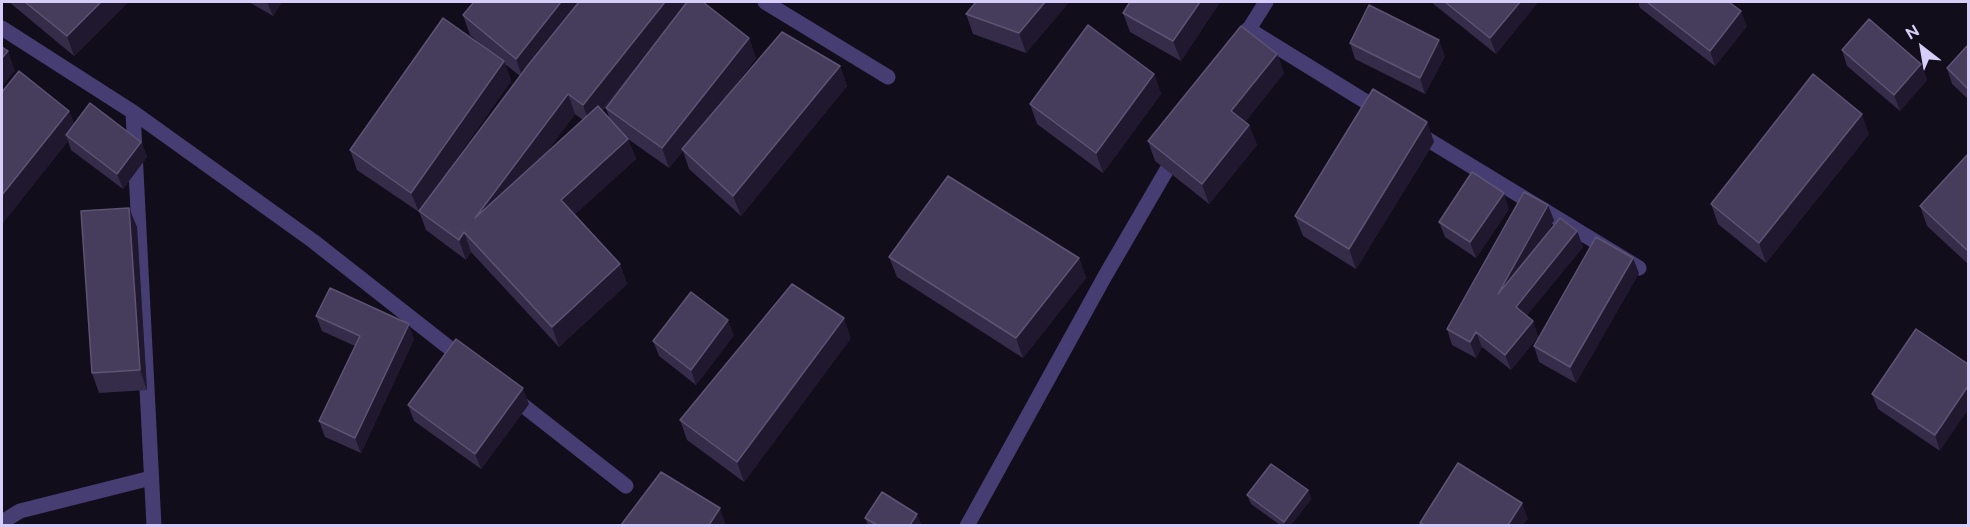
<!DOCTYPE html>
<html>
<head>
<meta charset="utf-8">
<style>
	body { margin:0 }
	#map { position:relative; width:1970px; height:527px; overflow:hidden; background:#110d1a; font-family:Raleway,sans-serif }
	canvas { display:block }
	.frame { position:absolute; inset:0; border:3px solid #d6cdf8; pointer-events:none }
	.north { position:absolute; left:1892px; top:18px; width:60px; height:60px; -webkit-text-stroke:4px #110d1a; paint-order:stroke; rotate:329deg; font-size:16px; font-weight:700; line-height:24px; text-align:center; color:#d6cdf8 }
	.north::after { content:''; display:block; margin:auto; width:21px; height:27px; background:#d6cdf8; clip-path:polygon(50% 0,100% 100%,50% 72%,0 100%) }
</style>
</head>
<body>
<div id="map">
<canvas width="1970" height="527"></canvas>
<div class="frame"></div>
<div class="north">N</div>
</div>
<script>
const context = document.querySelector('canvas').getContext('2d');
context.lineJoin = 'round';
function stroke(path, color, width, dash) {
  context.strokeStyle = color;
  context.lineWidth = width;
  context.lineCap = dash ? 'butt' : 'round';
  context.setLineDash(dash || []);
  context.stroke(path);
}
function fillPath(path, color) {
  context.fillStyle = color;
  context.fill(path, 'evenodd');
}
const minor = new Path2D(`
	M765 2 888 77
	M2 28 133 112 313 241 466 361
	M1248 29 1381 111
	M1237 48 1266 2
	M133 112 154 526
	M1417 133 1639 268
	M511 396 626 486
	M2 522 20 511 151 478
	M967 526 1105 276 1176 154`);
const wall = new Path2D(`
	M9 2H128L74 56Z
	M249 2H282L273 16Z
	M474 2H703L749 38 756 58 714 112 782 32 840 66 847 86 741 216 689 169 683 151 669 168 628 139 636 159 575 214 620 264 627 284 559 347 471 252 466 260 426 230 419 211V212L357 170 350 150 443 18 488 50 470 35 463 15ZM668 27 606 108 610 120 602 111ZM505 64 520 76 433 192 511 81ZM575 114 583 120 545 154Z
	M976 2H1069L1026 53 973 34 966 14Z
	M1130 2H1220L1181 61 1130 32 1123 13Z
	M1431 2H1538L1496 54Z
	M1638 2H1729L1747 26 1715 66 1640 8Z
	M1350 43 1445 56 1425 94 1355 59Z
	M1968 45V99L1952 84 1947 68Z
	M1842 50 1921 64 1927 80 1900 111 1847 66Z
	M1277 54 1284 73 1245 122 1249 125 1257 145 1209 204 1155 161 1148 141Z
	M1154 74 1161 94 1103 173 1037 124 1030 104Z
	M69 111 74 124 141 142 147 157 123 189 71 150 68 141 2 224Z
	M1427 122 1434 142 1356 269 1303 236 1295 216Z
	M1869 134 1766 263 1718 224 1711 204Z
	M1968 154V264L1927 226 1920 206Z
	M129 208 137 227 147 390 99 393 92 373Z
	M1509 209 1476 258 1445 237 1439 222Z
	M1554 220 1544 238 1577 231 1583 247 1526 316 1533 321 1538 337 1511 370 1482 347 1476 358 1452 345 1447 329Z
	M889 257 1079 258 1086 278 1023 358 897 277Z
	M1639 273 1576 383 1539 362 1534 346Z
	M316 316 414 339 361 453 325 437 319 421 355 346 322 331Z
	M1916 329 1940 451 1878 409 1872 394Z
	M734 335 696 385 659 356 653 341Z
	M851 338 744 482 687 440 680 420Z
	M529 404 481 469 414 421 408 405Z
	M1308 490 1311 499 1291 525H1280L1251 504 1247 495Z
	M865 518 921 523 919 525H868Z`);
const shadedWall = new Path2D(`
	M101 2H128L74 56 67 36Z
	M267 2H282L273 16Z
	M561 2H583L523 79 516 59Z
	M665 2H688L590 125 583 105Z
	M1045 2H1069L1026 53 1019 33Z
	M1200 2H1220L1181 61 1173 41Z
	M1520 2H1538L1496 54 1490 38Z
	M1741 11 1747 26 1715 66 1710 51Z
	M749 38 756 58 683 150 682 149 683 151 669 168 662 148Z
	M1439 40 1445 56 1425 94 1420 78Z
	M8 51 15 71 2 86V58Z
	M1277 54 1284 73 1238 131 1231 111Z
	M504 61 511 81 419 212 411 193Z
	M1921 64 1927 80 1900 111 1894 95Z
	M840 66 847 86 741 216 733 196Z
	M1154 74 1161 94 1103 173 1096 153Z
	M568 94 575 114 482 238 475 218Z
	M69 111 76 131 66 135 68 141 2 224V195Z
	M1862 114 1869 134 1766 263 1759 243Z
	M1427 122 1434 142 1356 269 1349 249Z
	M1249 125 1257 145 1209 204 1202 184Z
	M628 139 636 159 569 220 561 200Z
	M141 142 147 157 123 189 117 174Z
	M1504 193 1509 209 1476 258 1470 242Z
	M1548 205 1554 220 1503 309 1498 294Z
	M129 208 137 227 147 390 140 370Z
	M1577 231 1583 247 1521 323 1516 307Z
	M464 232 471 252 466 260 459 240Z
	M1079 258 1086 278 1023 358 1016 338Z
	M1633 258 1639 273 1576 383 1570 367Z
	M620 264 627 284 559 347 552 327Z
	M844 318 851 338 744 482 737 462Z
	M728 320 734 335 696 385 691 370Z
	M1533 321 1538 337 1511 370 1505 355Z
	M409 324 414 339 361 453 355 438Z
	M1476 332 1482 347 1476 358 1470 342Z
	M1968 386V410L1940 451 1935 435Z
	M523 388 529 404 481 469 475 454Z
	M1308 490 1311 499 1291 525H1285L1284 522Z
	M1522 503 1528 519 1523 525H1508Z
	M720 508 726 525H709Z
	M917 514 921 523 919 525H910Z`);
const building = new Path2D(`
	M25 2H101L67 36Z
	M474 2H561L516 59 463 15Z
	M579 2H665L583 105 568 94 475 218 598 106 628 139 561 200 620 264 552 327 464 232 459 240 419 211 529 64Z
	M687 2H703L749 38 662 148 606 108Z
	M976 2H1045L1019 33 966 14Z
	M1130 2H1200L1173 41 1123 13Z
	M1445 2H1520L1490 38Z
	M1647 2H1729L1741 11 1710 51Z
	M1369 5 1439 40 1420 78 1350 43Z
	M443 18 504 61 411 193 350 150Z
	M1869 19 1921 64 1894 95 1842 50Z
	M1088 25 1154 74 1096 153 1030 104Z
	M1241 26 1277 54 1231 111 1249 125 1202 184 1148 141Z
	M782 32 840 66 733 196 682 149Z
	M1968 45V89L1947 68Z
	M2 47 8 51 2 58Z
	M19 71 69 111 2 195V92Z
	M1813 74 1862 114 1759 243 1711 204Z
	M1373 89 1427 122 1349 249 1295 216Z
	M90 103 141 142 117 174 66 135Z
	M1968 154V251L1920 206Z
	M1472 172 1504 193 1470 242 1439 222Z
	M948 176 1079 258 1016 338 889 257Z
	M1524 192 1548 205 1498 294 1560 218 1577 231 1516 307 1533 321 1505 355 1476 332 1470 342 1447 329Z
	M129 208 140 370 92 373 81 211Z
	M1596 237 1633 258 1570 367 1534 346Z
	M792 284 844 318 737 462 680 420Z
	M330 288 409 324 355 438 319 421 360 336 316 316Z
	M691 292 728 320 691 370 653 341Z
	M1916 329 1968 364V386L1935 435 1872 394Z
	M456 339 523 388 475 454 408 405Z
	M1458 463 1522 503 1508 525H1425L1420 523Z
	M1271 464 1308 490 1284 522 1247 495Z
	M661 472 720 508 709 525H621Z
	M882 492 917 514 910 525H877L865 518Z`);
stroke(minor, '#463e72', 15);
fillPath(wall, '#352c49');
fillPath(shadedWall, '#1f182e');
fillPath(building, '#463d5c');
stroke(building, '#5d5474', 1.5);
</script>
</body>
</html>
